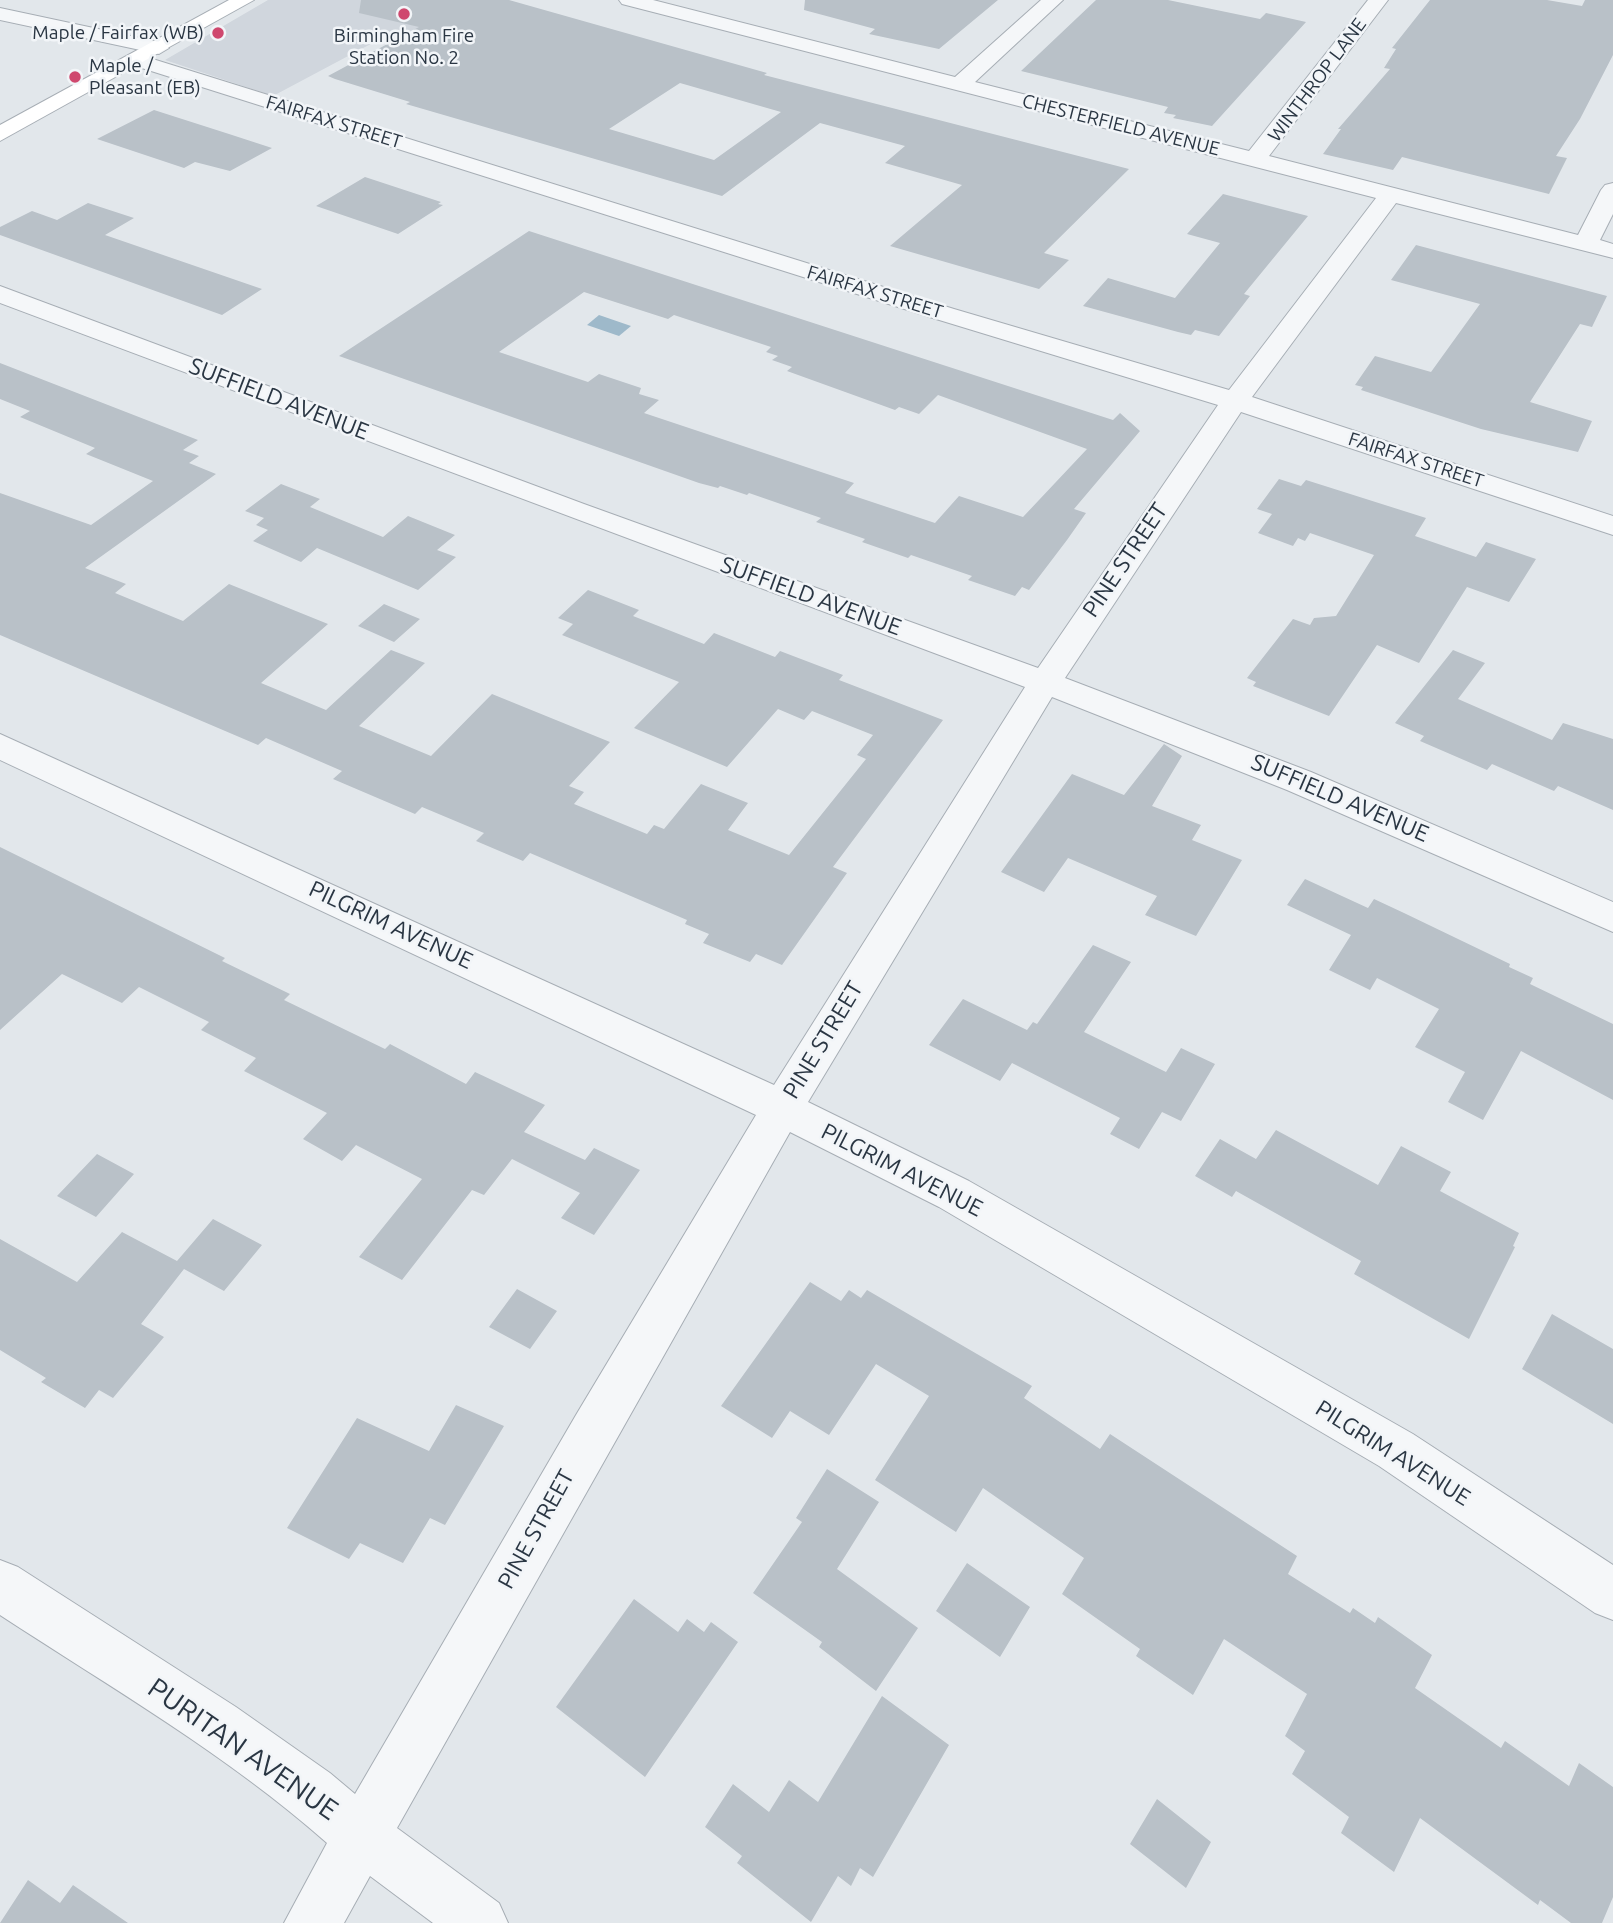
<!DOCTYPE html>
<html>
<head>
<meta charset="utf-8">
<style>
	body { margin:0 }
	canvas { display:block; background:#e2e7eb }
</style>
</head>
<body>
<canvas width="1613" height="1923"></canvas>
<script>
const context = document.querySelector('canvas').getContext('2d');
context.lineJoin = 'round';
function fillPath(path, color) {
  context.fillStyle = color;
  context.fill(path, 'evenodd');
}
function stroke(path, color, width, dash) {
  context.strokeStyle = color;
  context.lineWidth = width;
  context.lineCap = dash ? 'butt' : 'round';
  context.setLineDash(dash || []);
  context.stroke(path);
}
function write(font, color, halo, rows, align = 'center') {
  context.font = font + ' Ubuntu,sans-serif';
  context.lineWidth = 5;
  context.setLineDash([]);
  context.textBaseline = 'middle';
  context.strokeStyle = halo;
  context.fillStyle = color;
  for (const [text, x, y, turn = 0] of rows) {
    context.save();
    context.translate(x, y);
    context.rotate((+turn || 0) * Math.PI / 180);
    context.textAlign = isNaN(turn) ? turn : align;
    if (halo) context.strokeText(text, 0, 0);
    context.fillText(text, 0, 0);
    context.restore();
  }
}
const built = new Path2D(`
	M268 0H500L427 40 397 30 273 96 165 60Z`);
const water = new Path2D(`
	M599 315 631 326 619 336 587 325Z`);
const building = new Path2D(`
	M361 0H509L767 73 764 75 1129 169 1044 253 1069 260 1039 289 890 246 962 185 885 163 905 146 820 123 722 196 406 104 410 102 335 79 328 76 419 27 359 13ZM680 83 781 112 714 160 609 129Z
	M805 0H998L939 49 869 34 875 29 804 10Z
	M1096 0H1168L1260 19 1266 13 1306 22 1212 126 1173 118 1176 115 1164 113 1168 107 1021 71Z
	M1430 0H1547L1582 6 1585 0H1613V55L1580 119 1556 156 1567 158 1549 194 1402 157 1393 170 1323 154 1341 129H1338L1390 69 1384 68 1396 49 1392 48Z
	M154 110 229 134 272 148 230 171 195 162 184 168 97 139Z
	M365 177 441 202 438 204 443 205 398 234 316 206Z
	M1223 194 1308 216 1244 294 1250 296 1219 336 1195 330 1191 335 1178 332 1083 306 1108 278 1175 298 1220 243 1187 234Z
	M88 203 134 218 105 235 262 289 222 315 0 235V227L32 211 57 220Z
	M529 231 1113 420 1120 413 1140 431 1074 509 1086 513 1067 540 1029 590 1022 587 1015 596 968 580 972 576 911 555 908 558 862 542 865 539 816 522 821 518 749 493 747 495 720 486 718 488 699 483 339 356ZM584 292 668 319 674 315 771 347 766 352 778 356 772 360 792 367 787 371 895 410 899 407 919 414 938 395 1087 449 1023 517 959 496 935 523 845 493 854 483 644 413 659 400 639 394 641 388 599 374 588 382 499 352Z
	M1416 245 1607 296 1592 327 1580 324 1530 402 1592 421 1578 452 1481 429 1361 390 1363 387 1355 385 1375 356 1431 372 1480 304 1391 280Z
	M0 363 198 440 183 450 199 456 189 463 216 474 85 568 126 584 115 593 183 621 229 584 328 624 261 683 326 710 391 650 425 663 359 726 431 756 492 694 610 742 569 786 584 792 574 804 647 834 654 825 664 829 701 784 748 803 728 830 789 855 866 759 857 755 873 735 812 711 804 720 778 709 727 767 634 728 679 682 562 635 573 624 558 618 588 590 639 610 633 616 704 644 714 633 775 657 780 651 843 675 839 680 943 720 833 867 847 873 782 965 756 954 750 962 703 943 709 934 685 924 687 920 530 853 523 861 476 841 484 833 422 807 415 814 333 779 342 771 266 738 258 745 0 635V493L91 525 153 481 86 454 95 448 20 417 30 411 0 399Z
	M1279 479 1301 486 1306 480 1426 518 1415 536 1476 557 1486 542 1536 559 1509 602 1467 587 1419 663 1377 645 1329 716 1253 686 1256 682 1247 678 1293 619 1310 625 1314 618 1336 616 1374 555 1310 533 1305 541 1298 538 1293 546 1258 533 1272 514 1257 509Z
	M281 484 320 499 310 507 383 537 408 516 455 535 437 550 456 557 418 590 317 548 301 562 253 541 268 530 256 525 264 518 245 511Z
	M384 604 420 619 394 642 358 626Z
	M1453 650 1485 663 1458 699 1552 740 1563 723 1613 739V810L1558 786 1554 791 1492 764 1487 770 1420 741 1424 736 1395 723Z
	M1164 744 1182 756 1152 806 1201 825 1192 840 1242 860 1196 936 1145 915 1157 896 1068 858 1044 892 1001 872 1072 774 1124 795Z
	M0 847 225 958 222 961 290 994 284 1000 385 1049 390 1044 466 1084 475 1072 545 1105 524 1132 585 1160 594 1148 640 1170 594 1235 561 1218 580 1193 512 1159 484 1195 472 1190 402 1280 359 1257 422 1179 356 1145 342 1161 303 1139 327 1113 244 1071 256 1058 201 1030 209 1022 139 987 122 1003 62 974 0 1030Z
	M1305 879 1368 908 1374 899 1404 913 1510 964 1509 967 1533 978 1530 984 1613 1024V1100L1521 1051 1483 1120 1448 1102 1465 1072 1415 1047 1439 1009 1377 978 1370 990 1329 970 1351 935 1287 905Z
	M1093 945 1131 962 1084 1032 1166 1072 1181 1048 1215 1064 1181 1121 1162 1112 1139 1149 1110 1134 1120 1118 1012 1063 1000 1081 929 1045 963 999 1027 1030 1033 1022 1037 1024Z
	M1276 1130 1378 1185 1401 1146 1451 1172 1440 1191 1519 1233 1513 1246 1515 1247 1469 1339 1354 1274 1361 1261 1236 1191 1232 1197 1195 1176 1220 1139 1256 1159Z
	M97 1154 134 1174 96 1217 57 1196Z
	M213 1219 262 1245 224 1291 184 1269 141 1324 164 1337 113 1398 99 1390 85 1408 41 1382 46 1378 0 1350V1239L77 1282 122 1232 177 1261Z
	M810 1282 841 1301 849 1290 861 1298 867 1290 1032 1386 1024 1398 1100 1449 1110 1434 1297 1556 1288 1574 1350 1613 1353 1608 1375 1623 1378 1617 1432 1655 1415 1688 1501 1748 1505 1741 1569 1786 1579 1763 1613 1787V1897L1602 1923H1571L1540 1900 1538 1905 1420 1818 1394 1872 1341 1833 1349 1817 1292 1774 1305 1751 1285 1736 1307 1694 1224 1639 1193 1695 1136 1656 1140 1649 1062 1594 1084 1558 983 1488 956 1532 875 1480 929 1396 876 1364 829 1435 790 1411 772 1438 721 1406Z
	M517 1289 557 1311 530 1349 489 1327Z
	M1552 1314 1613 1349V1424L1522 1369Z
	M456 1405 504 1426 445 1525 430 1518 403 1563 360 1543 349 1559 287 1528 357 1418 429 1451Z
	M827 1469 879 1502 837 1569 918 1628 876 1691 819 1647 822 1642 753 1593 802 1522 796 1518Z
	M967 1563 1030 1607 1000 1657 936 1611Z
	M634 1599 678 1632 687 1619 704 1632 711 1622 738 1642 645 1777 556 1707Z
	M882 1696 949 1745 873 1877 860 1868 851 1886 838 1876 811 1922 737 1863 742 1856 705 1827 733 1784 769 1812 789 1780 818 1802Z
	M1157 1799 1211 1842 1186 1888 1130 1844Z
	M28 1880 60 1903 73 1885 128 1923H0Z`);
const street = new Path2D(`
	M619 0H653L955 77 1041 0H1063L975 82 1249 151 1368 0H1388L1269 156 1578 235 1601 190 1605 185 1613 183V214L1600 240 1613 244V258L1396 203 1252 397 1613 516V535L1241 412 1065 678 1311 772 1613 902V932L1287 790 1052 697 808 1102 969 1181 1413 1434 1613 1565V1620L1595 1613 1379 1466 939 1207 790 1132 397 1828 499 1903 508 1923H433L370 1876 344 1923H284L327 1843C228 1755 110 1687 0 1615V1560L18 1567 236 1707 330 1773 355 1794 576 1415 756 1115 0 760V734L774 1085 1025 687 0 303V286L584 504 1038 668 1218 405 936 319 129 64 126 60 129 56H143L954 309 1229 390 1376 198 622 4Z
	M0 8 159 42 169 48 159 54 0 20Z`);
const secondary = new Path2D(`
	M229 0H254L0 141V125Z`);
const markers = [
	[404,14,7,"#cf486e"],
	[218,33,7,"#cf486e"],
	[75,77,7,"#cf486e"]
];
const farPoinames = [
	["Maple / Fairfax (WB)",204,33],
	["Birmingham Fire",404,36,"center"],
	["Station No. 2",404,58,"center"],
	["Maple /",89,66,"left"],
	["Pleasant (EB)",89,88,"left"]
];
const farStreetnames = [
	["WINTHROP LANE",1317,80,-53],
	["FAIRFAX STREET",334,122,17],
	["CHESTERFIELD AVENUE",1121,125,14],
	["FAIRFAX STREET",875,292,17],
	["FAIRFAX STREET",1416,460,18]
];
const streetNames = [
	["SUFFIELD AVENUE",279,399,21],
	["PINE STREET",1125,560,-56],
	["SUFFIELD AVENUE",811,596,20],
	["SUFFIELD AVENUE",1340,798,23],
	["PILGRIM AVENUE",391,925,25],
	["PINE STREET",823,1040,-59],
	["PILGRIM AVENUE",902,1170,27],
	["PILGRIM AVENUE",1393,1453,32],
	["PINE STREET",536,1529,-61]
];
const nearStreetnames = [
	["PURITAN AVENUE",243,1749,35]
];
fillPath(built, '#d0d6dd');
fillPath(water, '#9eb9ca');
fillPath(building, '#b9c1c8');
stroke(street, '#a7aeb5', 2);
stroke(secondary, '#a7aeb5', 2);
fillPath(street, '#f5f7f9');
fillPath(secondary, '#fff');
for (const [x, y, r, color] of markers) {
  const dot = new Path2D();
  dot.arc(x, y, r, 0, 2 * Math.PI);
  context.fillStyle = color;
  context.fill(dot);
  stroke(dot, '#f2f5f8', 2.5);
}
write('19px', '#2a3643', '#f2f5f8', farPoinames, 'right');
write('19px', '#2a3643', '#f2f5f8', farStreetnames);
write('23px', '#2a3643', '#f2f5f8', streetNames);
write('28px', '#2a3643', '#f2f5f8', nearStreetnames);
</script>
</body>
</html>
